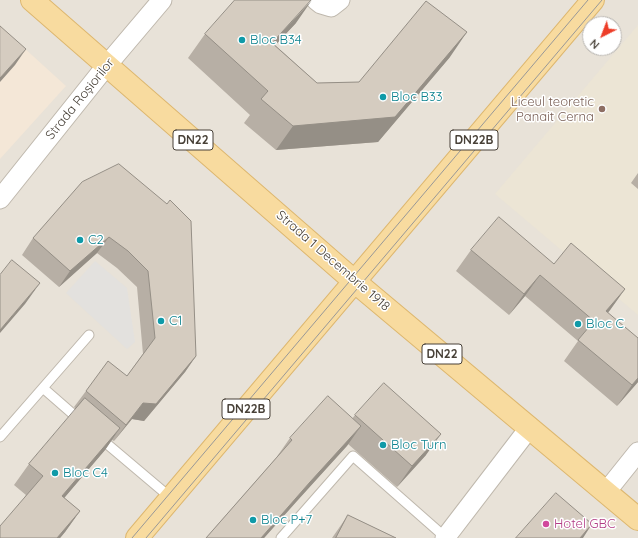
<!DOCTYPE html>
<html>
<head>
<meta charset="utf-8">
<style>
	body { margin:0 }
	#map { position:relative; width:638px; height:538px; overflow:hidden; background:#f4f0ea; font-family:Quicksand,sans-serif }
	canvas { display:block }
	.north { position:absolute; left:582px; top:16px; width:40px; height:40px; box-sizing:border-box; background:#fff; border:1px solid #b6b3af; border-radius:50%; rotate:222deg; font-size:11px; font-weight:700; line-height:16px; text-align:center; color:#484138 }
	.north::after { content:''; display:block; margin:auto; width:14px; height:18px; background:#ed3d28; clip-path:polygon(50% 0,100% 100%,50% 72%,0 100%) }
</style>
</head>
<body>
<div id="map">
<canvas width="638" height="538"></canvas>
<div class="north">N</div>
</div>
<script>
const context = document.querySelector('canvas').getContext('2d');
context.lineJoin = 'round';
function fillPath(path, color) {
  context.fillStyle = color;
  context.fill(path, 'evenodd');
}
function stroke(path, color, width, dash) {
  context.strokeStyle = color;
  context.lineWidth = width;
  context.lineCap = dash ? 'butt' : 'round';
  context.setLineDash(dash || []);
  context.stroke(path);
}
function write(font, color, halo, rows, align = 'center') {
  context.font = font + ' Quicksand,sans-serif';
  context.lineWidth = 3;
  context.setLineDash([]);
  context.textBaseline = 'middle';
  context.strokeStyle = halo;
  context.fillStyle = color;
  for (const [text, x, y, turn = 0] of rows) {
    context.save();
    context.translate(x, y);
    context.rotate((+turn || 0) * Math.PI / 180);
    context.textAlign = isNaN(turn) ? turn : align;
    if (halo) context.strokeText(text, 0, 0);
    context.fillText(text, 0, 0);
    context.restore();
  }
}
const residential = new Path2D(`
	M0 0H638V538H0ZM590 24H614V48H590Z`);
const commercial = new Path2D(`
	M0 26 66 86 0 159Z`);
const education = new Path2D(`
	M638 25V315L495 194Z`);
const parking = new Path2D(`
	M95 261 127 288 135 342 127 349 66 293Z`);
const service = new Path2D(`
	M43 388 82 422
	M0 437 89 335
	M100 438 171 498
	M281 538 353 456 446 538`);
const minor = new Path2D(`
	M316 0 321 4 331 7 340 0
	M0 199 107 65 162 0
	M606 492 638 452
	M445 538 530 427`);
const primary = new Path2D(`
	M32 0 354 281 638 519
	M137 538 593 0`);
const tram = new Path2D(`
	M132 538 588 0
	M146 538 602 0`);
const wall = new Path2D(`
	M296 23 275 45 317 83 359 82 450 57 378 142 276 150 244 123 250 115 188 58 205 34Z
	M119 164 196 356 185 372 144 421 132 419 114 441 112 440 105 450 64 498 80 511 65 532 60 538H0L26 495 14 485 29 464 76 409 74 407 86 391 127 376 143 354 137 287 117 268 97 253 59 287 22 255 33 238Z
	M638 173V189L631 183Z
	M471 250 554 264 625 289 608 313 638 338V382L617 406 564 361 578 341 525 296 509 315 456 271Z
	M355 415 426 455 397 487 348 444 264 538H206L276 458 290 438 352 419Z
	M348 515 396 538H332Z`);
const shadedWall = new Path2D(`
	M312 0 296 23 255 67 272 43Z
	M467 32 450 57 378 142 276 150 293 126Z
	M26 49 15 65 0 82V78Z
	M109 237 97 253 59 287 70 271Z
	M540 275 525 296 509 315 524 294Z
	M40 283 25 304 0 333V330Z
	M625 289 610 310 591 332 606 311Z
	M196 356 185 372 144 421 132 419 114 441 126 425 143 403Z
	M638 378V382L617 406 632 385Z
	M361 426 347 446 296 502 264 538H261L310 482Z
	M120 428 105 450 48 517 62 496Z
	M441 434 426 455 397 487 412 466Z
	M80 511 65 532 60 538H57Z
	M592 524 583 538H580Z`);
const building = new Path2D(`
	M235 0H311L272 43 317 83 359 82 426 1 467 32 395 117 293 126 261 99 268 91 205 34Z
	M0 26 26 49 0 78Z
	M119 164 167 204 170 200 191 221 196 356 156 404 143 403 126 425 86 391 108 361 127 376 155 338 148 271 128 251 109 237 70 271 33 238 82 182Z
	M499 217 554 264 571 243 625 289 606 311 638 338V378L632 385 578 340 594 321 540 275 524 294 471 250Z
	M12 260 40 283 0 330V275Z
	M384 383 441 434 412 466 355 415Z
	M328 396 361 426 310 482 261 538H206L292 440 290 438Z
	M85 398 120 428 62 496 80 511 57 538H0V526L43 476 29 464Z
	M556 493 592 524 580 538H516Z
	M348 515 396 538H336Z`);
const markers = [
	[242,40,4,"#0f9aa8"],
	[383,97,4,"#0f9aa8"],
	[602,109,4,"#8d6e63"],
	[80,240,4,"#0f9aa8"],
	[161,321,4,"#0f9aa8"],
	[578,324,4,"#0f9aa8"],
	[383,445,4,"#0f9aa8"],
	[55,473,4,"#0f9aa8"],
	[253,520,4,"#0f9aa8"],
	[546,524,4,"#d1479c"]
];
const shields = [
	[193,140,40],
	[474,140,48],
	[442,354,40],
	[246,409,48]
];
const shieldNames = [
	["DN22",193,140],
	["DN22B",474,140],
	["DN22",442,354],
	["DN22B",246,409]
];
const cultureNames = [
	["Bloc B34",250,40],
	["Bloc B33",391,97],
	["C2",88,240],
	["C1",169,321],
	["Bloc C",586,324],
	["Bloc Turn",391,445],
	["Bloc C4",63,473],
	["Bloc P+7",261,520]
];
const streetNames = [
	["Strada Roșiorilor",80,99,-51],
	["Strada 1 Decembrie 1918",333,261,41]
];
const educationNames = [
	["Liceul teoretic",594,102],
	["Panait Cerna",594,117]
];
const hotelNames = [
	["Hotel GBC",554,524]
];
fillPath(residential, '#e8e2d8');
fillPath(commercial, '#f4e7d7');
fillPath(education, '#ece5d5');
fillPath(parking, '#e3e1de');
stroke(service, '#bfb8ad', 11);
stroke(minor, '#bfb8ad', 21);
stroke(primary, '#ddb76f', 24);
stroke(service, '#fff', 9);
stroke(minor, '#fff', 19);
stroke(primary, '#f8db9f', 22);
stroke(tram, '#989898', 1);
fillPath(wall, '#b7afa5');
fillPath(shadedWall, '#958f86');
fillPath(building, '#d5ccc0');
stroke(building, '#958f86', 1);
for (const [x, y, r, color] of markers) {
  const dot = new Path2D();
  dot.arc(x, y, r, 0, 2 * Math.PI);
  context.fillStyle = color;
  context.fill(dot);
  stroke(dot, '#fff', 1.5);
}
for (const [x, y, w] of shields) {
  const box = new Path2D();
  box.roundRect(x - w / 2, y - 10, w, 20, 3);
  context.fillStyle = '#fff';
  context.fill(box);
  stroke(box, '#484138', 1);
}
write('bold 12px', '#484138', null, shieldNames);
write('13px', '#0d838f', '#fff', cultureNames, 'left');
write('13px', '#484138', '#fff', streetNames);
write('13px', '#785e54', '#fff', educationNames, 'right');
write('13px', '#b23c85', '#fff', hotelNames, 'left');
</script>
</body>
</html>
